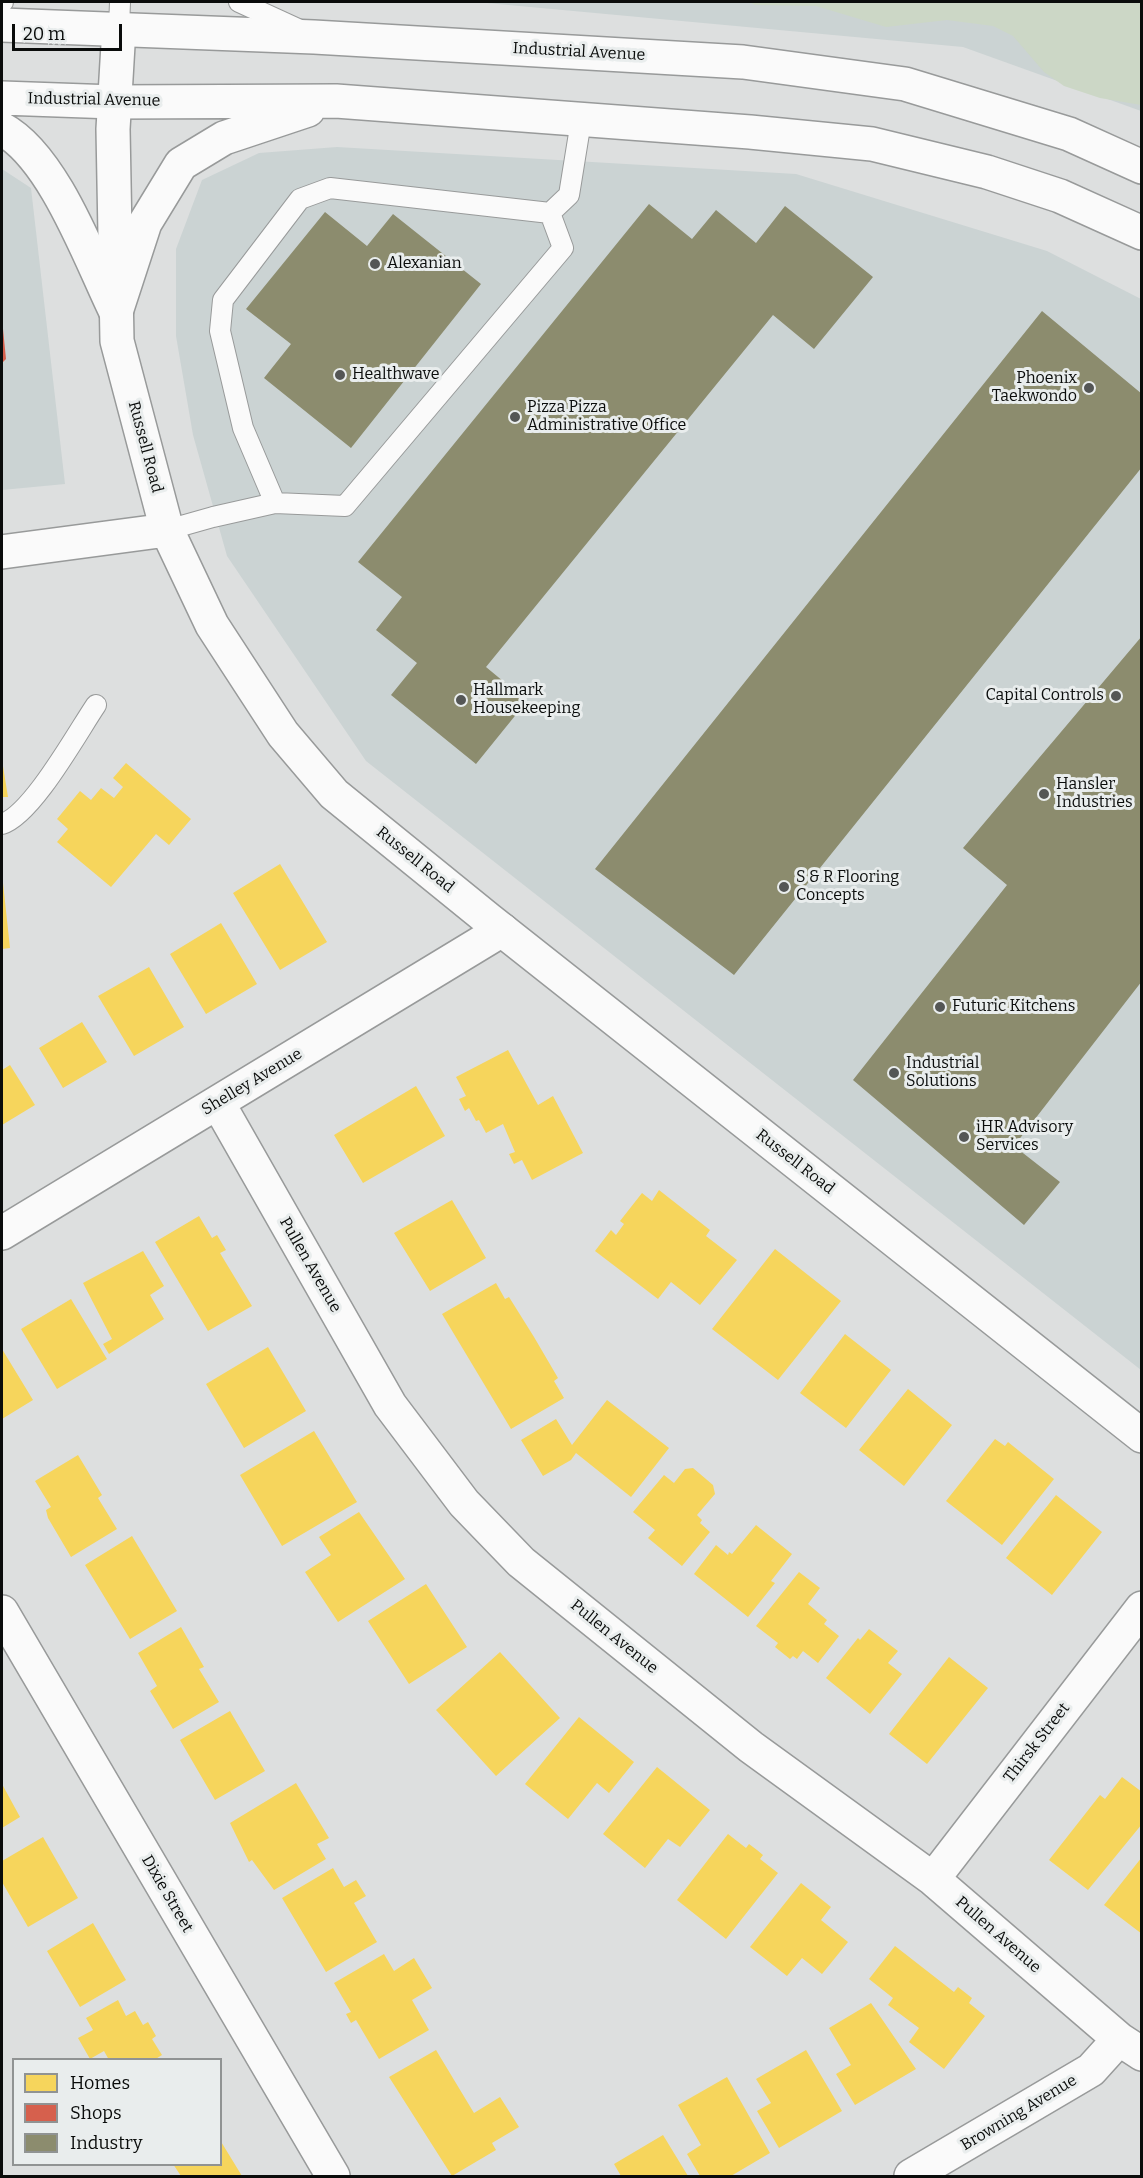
<!DOCTYPE html>
<html>
<head>
<meta charset="utf-8">
<style>
	body { margin:0 }
	#map { position:relative; width:1143px; height:2178px; overflow:hidden; background:#dddfdf; font-family:Bitter,serif }
	canvas { display:block }
	.frame { position:absolute; inset:0; border:3px solid #0a0c0b; pointer-events:none }
	.legend { position:absolute; left:12px; top:2058px; width:210px; height:108px; box-sizing:border-box; background:#e9eded; border:2px solid #909393; margin:0; padding:8px 10px; list-style:none; font-size:18px; color:#0a0c0b }
	.legend li { display:flex; align-items:center; gap:12px; height:30px }
	.legend b { width:30px; border:2px solid #909393 }
	.scale { position:absolute; left:12px; top:24px; width:110px; height:27px; box-sizing:border-box; border:3px solid #0a0c0b; border-top:0; padding-left:8px; font-size:18px; line-height:21px; white-space:nowrap; color:#0a0c0b; -webkit-text-stroke:4px #e9eded; paint-order:stroke }
</style>
</head>
<body>
<div id="map">
<canvas width="1143" height="2178"></canvas>
<div class="frame"></div>
<ul class="legend">
<li><b style="height:16px;background:#f6d55c"></b>Homes</li>
<li><b style="height:16px;background:#d6604d"></b>Shops</li>
<li><b style="height:16px;background:#8c8c6e"></b>Industry</li>
</ul>
<div class="scale">20 m</div>
</div>
<script>
const context = document.querySelector('canvas').getContext('2d');
context.lineJoin = 'round';
function fillPath(path, color) {
  context.fillStyle = color;
  context.fill(path, 'evenodd');
}
function stroke(path, color, width, dash) {
  context.strokeStyle = color;
  context.lineWidth = width;
  context.lineCap = dash ? 'butt' : 'round';
  context.setLineDash(dash || []);
  context.stroke(path);
}
function write(font, color, halo, rows, align = 'center') {
  context.font = font + ' Bitter,serif';
  context.lineWidth = 6;
  context.setLineDash([]);
  context.textBaseline = 'middle';
  context.strokeStyle = halo;
  context.fillStyle = color;
  for (const [text, x, y, turn = 0] of rows) {
    context.save();
    context.translate(x, y);
    context.rotate((+turn || 0) * Math.PI / 180);
    context.textAlign = isNaN(turn) ? turn : align;
    if (halo) context.strokeText(text, 0, 0);
    context.fillText(text, 0, 0);
    context.restore();
  }
}
const built = new Path2D(`
	M476 2H1141V111L963 47Z
	M337 147 796 174 1047 251 1141 299V1370L366 761 227 556 193 435 176 336V249L202 180 259 153Z
	M2 169 31 188 65 484 2 490Z`);
const green = new Path2D(`
	M749 2H1141V105L1100 98 1064 86 1044 72 1013 36 993 26 947 20 886 27 816 6 755 5Z`);
const homes = new Path2D(`
	M2 760 8 797H2Z
	M126 763 191 819 169 845 156 834 111 887 57 842 68 829 57 819 80 791 91 800 101 788 114 798 123 787 113 778Z
	M280 864 327 942 280 970 233 893Z
	M3 883 10 948 2 949V884Z
	M221 923 257 984 206 1014 170 954Z
	M149 967 184 1027 134 1056 98 996Z
	M82 1022 107 1062 63 1088 39 1048Z
	M508 1050 538 1105 553 1096 583 1153 532 1180 522 1160 514 1164 509 1154 515 1152 503 1124 486 1133 479 1120 476 1121 469 1108 465 1111 459 1099 466 1096 456 1077Z
	M10 1065 35 1105 2 1125V1070Z
	M416 1086 445 1136 363 1183 334 1135Z
	M659 1190 710 1230 706 1236 737 1260 700 1305 671 1282 658 1299 595 1251 611 1230 616 1235 624 1224 620 1221 642 1193 652 1201Z
	M452 1200 486 1258 430 1291 394 1233Z
	M199 1216 212 1238 217 1235 226 1250 220 1253 252 1306 208 1331 155 1242Z
	M775 1249 841 1301 778 1380 712 1329Z
	M143 1251 164 1286 150 1295 164 1319 109 1354 103 1344 112 1339 83 1283Z
	M496 1283 505 1299 509 1297 534 1337 558 1378 554 1381 564 1398 511 1429 442 1314Z
	M71 1299 107 1359 57 1389 21 1329Z
	M845 1334 891 1370 846 1428 800 1393Z
	M268 1347 306 1411 244 1448 206 1384Z
	M2 1349 33 1400 2 1419Z
	M908 1389 952 1425 904 1486 859 1450Z
	M607 1400 669 1448 631 1497 576 1453 571 1460 543 1476 521 1440 556 1419 572 1445Z
	M314 1431 357 1502 282 1546 240 1475Z
	M995 1439 1005 1446 1008 1442 1054 1479 1002 1545 946 1501Z
	M78 1455 102 1495 98 1498 117 1529 71 1557 48 1518 46 1510 51 1507 35 1481Z
	M693 1468 713 1485 715 1494 697 1515 702 1520 700 1523 710 1532 682 1566 648 1538 655 1530 633 1512 664 1475 674 1483 685 1469Z
	M1056 1495 1102 1532 1052 1595 1006 1558Z
	M359 1512 405 1579 338 1622 305 1572 331 1555 319 1537Z
	M756 1525 792 1554 771 1581 775 1583 748 1617 694 1574 716 1545 728 1555 729 1552 732 1554Z
	M132 1536 177 1611 130 1639 85 1565Z
	M799 1572 820 1588 808 1604 827 1620 824 1624 839 1636 818 1663 803 1651 797 1659 793 1656 790 1659 775 1647 778 1643 756 1626Z
	M426 1584 467 1647 409 1684 368 1621Z
	M181 1627 204 1667 199 1669 219 1702 173 1729 150 1691 157 1686 138 1653Z
	M869 1629 898 1651 888 1663 902 1674 870 1714 826 1678 858 1638 860 1640Z
	M500 1652 560 1718 496 1776 436 1710Z
	M949 1657 988 1688 927 1764 889 1734Z
	M230 1711 265 1771 215 1800 180 1740Z
	M579 1717 634 1762 609 1793 597 1783 568 1819 525 1784Z
	M657 1767 710 1810 680 1847 668 1839 645 1868 603 1834Z
	M1122 1777 1142 1792V1824L1088 1890 1049 1860 1100 1795 1105 1799Z
	M296 1783 329 1838 317 1844 326 1859 274 1890 252 1860 249 1862 230 1823Z
	M2 1784 20 1817 2 1828Z
	M728 1834 746 1848 749 1844 757 1850 763 1855 760 1859 778 1873 726 1939 677 1900Z
	M43 1837 78 1898 28 1927 2 1882V1861Z
	M1142 1857V1934L1104 1905Z
	M333 1868 344 1887 356 1880 366 1896 354 1903 377 1942 326 1972 282 1898Z
	M801 1883 831 1907 821 1920 848 1942 822 1974 802 1958 787 1976 750 1947Z
	M93 1923 126 1980 80 2007 47 1951Z
	M895 1946 954 1992 958 1987 972 1998 969 2003 985 2016 944 2069 909 2042 919 2028 888 2005 893 1998 869 1979Z
	M384 1954 394 1971 414 1958 432 1988 412 2000 429 2030 379 2059 356 2020 351 2023 346 2014 351 2012 334 1983Z
	M118 2000 126 2016 135 2011 143 2025 148 2022 156 2036 152 2039 162 2055 154 2060H109L104 2051 90 2059 78 2038 93 2030 86 2018Z
	M871 2003 916 2069 855 2105 836 2074 851 2065 829 2028Z
	M436 2050 474 2113 500 2097 519 2127 492 2143 496 2150 452 2176 389 2077Z
	M806 2050 842 2111 779 2148 757 2111 771 2103 756 2079Z
	M727 2077 770 2153 731 2176H700L687 2154 701 2145 678 2105Z
	M663 2135 688 2176H621L614 2164Z
	M220 2140 242 2176H181L173 2164H220Z`);
const shops = new Path2D(`
	M2 319 6 359 2 363Z`);
const industry = new Path2D(`
	M649 204 692 239 716 210 756 243 785 206 873 277 814 349 773 315 486 667 527 701 476 764 391 695 417 663 376 630 402 597 358 562Z
	M325 212 367 246 393 214 481 284 351 448 264 378 291 344 246 309Z
	M1042 311 1142 394V467L734 975 595 869Z
	M1142 636V981L1014 1146 1060 1182 1024 1225 853 1080 1007 885 963 848Z`);
const service = new Path2D(`
	M2 2H3
	M239 2 298 29
	M119 28 120 2
	M550 213 569 195 581 121
	M167 530 213 517 275 503 345 506 563 248 550 213 330 188 300 199 223 300 220 331 243 428 275 503
	M2 824C32 815 77 733 96 705`);
const minor = new Path2D(`
	M218 1103 390 1405 464 1503 521 1562 751 1747 933 1879 1119 2039 1142 2054
	M2 1233 502 930
	M2 1612 333 2176
	M933 1879 1142 1608
	M911 2176 1091 2070 1119 2039`);
const tertiary = new Path2D(`
	M119 28 113 129 117 341 167 530 212 625 283 734 334 794 488 919 1142 1436
	M2 552 167 530`);
const secondary = new Path2D(`
	M2 25 314 37 743 62 905 84 1069 134 1142 167
	M2 98 114 102 336 101 750 132 872 144 987 172 1060 196 1142 233
	M2 129C54 157 90 259 116 312
	M116 312 145 223 181 164 224 138 308 110`);
const markers = [
	[375,264,6,"#545655"],
	[340,375,6,"#545655"],
	[1089,388,6,"#545655"],
	[515,417,6,"#545655"],
	[1116,696,6,"#545655"],
	[461,700,6,"#545655"],
	[1044,794,6,"#545655"],
	[784,887,6,"#545655"],
	[940,1007,6,"#545655"],
	[894,1073,6,"#545655"],
	[964,1137,6,"#545655"]
];
const streetNames = [
	["Industrial Avenue",579,52,3],
	["Industrial Avenue",94,100,1],
	["Russell Road",145,447,75],
	["Russell Road",415,860,39],
	["Shelley Avenue",252,1082,-31],
	["Russell Road",795,1162,38],
	["Pullen Avenue",310,1265,60],
	["Pullen Avenue",614,1637,39],
	["Thirsk Street",1037,1743,-52],
	["Dixie Street",167,1894,60],
	["Pullen Avenue",998,1935,41],
	["Browning Avenue",1019,2113,-31]
];
const poiNames = [
	["Alexanian",387,264],
	["Healthwave",352,375],
	["Phoenix",1077,379,"right"],
	["Taekwondo",1077,397,"right"],
	["Pizza Pizza",527,408],
	["Administrative Office",527,426],
	["Hallmark",473,691],
	["Housekeeping",473,709],
	["Capital Controls",1104,696,"right"],
	["Hansler",1056,785],
	["Industries",1056,803],
	["S & R Flooring",796,878],
	["Concepts",796,896],
	["Futuric Kitchens",952,1007],
	["Industrial",906,1064],
	["Solutions",906,1082],
	["iHR Advisory",976,1128],
	["Services",976,1146]
];
fillPath(built, '#cbd3d3');
fillPath(green, '#ccd7c6');
fillPath(homes, '#f6d55c');
fillPath(shops, '#d6604d');
fillPath(industry, '#8c8c6e');
stroke(service, '#989a9a', 22);
stroke(minor, '#989a9a', 36);
stroke(tertiary, '#989a9a', 36);
stroke(secondary, '#989a9a', 36);
stroke(service, '#fafafa', 20);
stroke(minor, '#fafafa', 33);
stroke(tertiary, '#fafafa', 33);
stroke(secondary, '#fafafa', 33);
for (const [x, y, r, color] of markers) {
  const dot = new Path2D();
  dot.arc(x, y, r, 0, 2 * Math.PI);
  context.fillStyle = color;
  context.fill(dot);
  stroke(dot, '#e9eded', 2);
}
write('16px', '#0a0c0b', '#e9eded', streetNames);
write('16px', '#0a0c0b', '#e9eded', poiNames, 'left');
</script>
</body>
</html>
